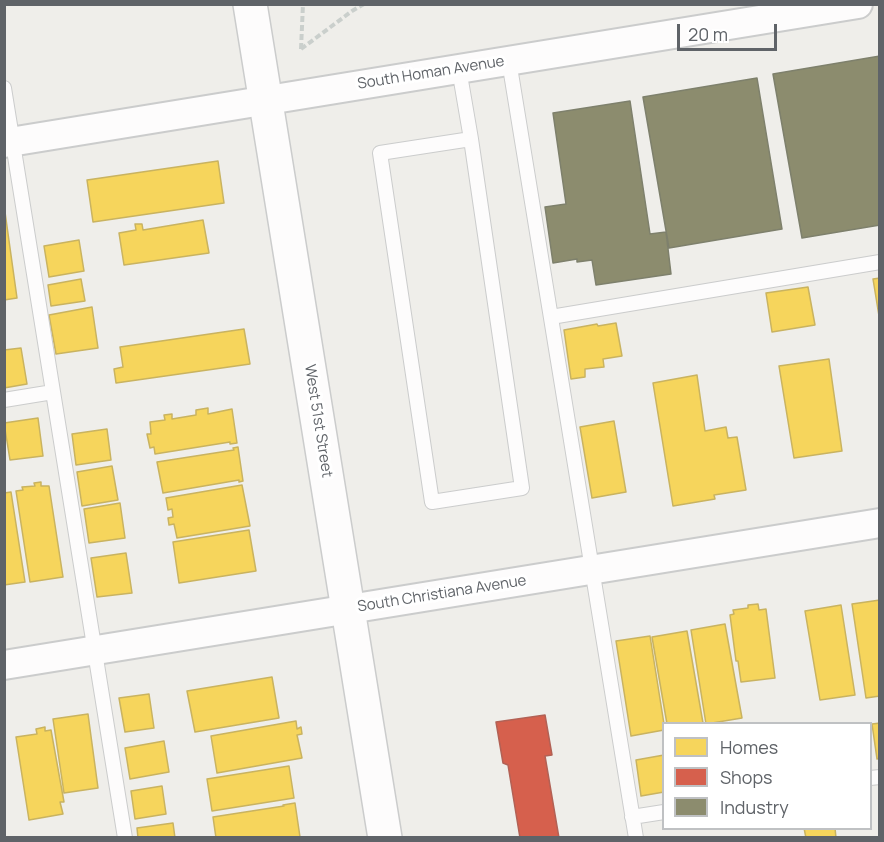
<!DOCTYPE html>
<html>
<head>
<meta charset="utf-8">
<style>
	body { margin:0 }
	#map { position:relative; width:884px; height:842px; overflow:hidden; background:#efeeea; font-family:Manrope,sans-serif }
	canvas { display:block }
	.frame { position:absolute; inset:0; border:6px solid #5f6368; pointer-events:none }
	.legend { position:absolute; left:662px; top:722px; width:210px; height:108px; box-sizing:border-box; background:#fff; border:2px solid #bfc1c3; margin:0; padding:8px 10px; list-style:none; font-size:18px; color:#5f6368 }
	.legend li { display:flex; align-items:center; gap:12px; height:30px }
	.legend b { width:30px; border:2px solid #bfc1c3 }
	.scale { position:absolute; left:677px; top:24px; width:100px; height:27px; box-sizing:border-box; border:3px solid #5f6368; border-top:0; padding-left:8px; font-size:18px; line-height:21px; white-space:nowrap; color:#5f6368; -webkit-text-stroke:4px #fff; paint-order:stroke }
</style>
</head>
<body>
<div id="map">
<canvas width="884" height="842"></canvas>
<div class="frame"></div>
<ul class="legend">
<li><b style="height:16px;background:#f6d55c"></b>Homes</li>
<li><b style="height:16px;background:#d6604d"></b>Shops</li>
<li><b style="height:16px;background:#8c8c6e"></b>Industry</li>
</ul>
<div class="scale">20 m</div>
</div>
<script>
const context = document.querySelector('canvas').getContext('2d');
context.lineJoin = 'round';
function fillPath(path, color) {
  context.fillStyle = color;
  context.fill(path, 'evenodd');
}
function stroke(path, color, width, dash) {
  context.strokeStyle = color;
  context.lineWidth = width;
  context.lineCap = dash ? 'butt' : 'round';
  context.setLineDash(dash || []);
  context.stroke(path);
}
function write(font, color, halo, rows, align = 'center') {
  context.font = font + ' Manrope,sans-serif';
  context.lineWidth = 6;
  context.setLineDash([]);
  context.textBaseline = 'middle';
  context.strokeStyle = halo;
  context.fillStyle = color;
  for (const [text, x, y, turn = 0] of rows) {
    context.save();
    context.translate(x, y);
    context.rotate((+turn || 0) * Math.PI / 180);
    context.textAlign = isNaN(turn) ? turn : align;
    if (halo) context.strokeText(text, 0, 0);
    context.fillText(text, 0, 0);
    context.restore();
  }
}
const homes = new Path2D(`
	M218 161 224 203 93 222 87 180Z
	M5 212 17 298 4 300V212Z
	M203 220 209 253 124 265 119 233 136 230 135 224H142L143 230Z
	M79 240 84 271 49 277 44 246Z
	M880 278V316H879L873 279Z
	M81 279 85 301 51 306 48 285Z
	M808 287 815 325 772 332 766 293Z
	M92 307 98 348 56 354 49 315Z
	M616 323 622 356 603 359 604 367 585 369V377L571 379 564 330 597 324 598 326Z
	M244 329 250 364 116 383 114 369 123 367 120 347Z
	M21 348 27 384 4 388V350Z
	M829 359 842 451 794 458 779 366Z
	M697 375 705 431 726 427 728 438 737 437 746 490 714 495 715 499 673 506 653 383Z
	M208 408V414L232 409 237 443 230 444V442L155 454 154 447 150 448 147 434H151L150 422 165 420 164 415 172 414V419L196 415V410Z
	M38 418 43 456 10 460 4 423Z
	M614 421 626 492 592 498 580 427Z
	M107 429 111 460 76 465 72 434Z
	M238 447 243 481 239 482V480L163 493 157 462 234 450 233 448Z
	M112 466 118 500 82 506 77 472Z
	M41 482V486H49L63 577 30 582 16 491 23 490 22 487 35 486 34 483Z
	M242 485 250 526 177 538 174 524 169 525 168 518 173 517 172 509 168 510 166 498Z
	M11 492 25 582 4 585V493Z
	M120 503 125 538 89 543 84 509Z
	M249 530 256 571 179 583 173 542Z
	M126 553 132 593 97 597 91 558Z
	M880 600V696L866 698 852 604Z
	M758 604 759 610 766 609 775 678 741 682 738 661H736L730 615 734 614 733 610 748 608V605Z
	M841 605 855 695 820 700 805 611Z
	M725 624 742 718 706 724 691 630Z
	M687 631 703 723 667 724 652 637Z
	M650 636 664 724V730L631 736 616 641Z
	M272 677 279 718 195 732 187 691Z
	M149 694 154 728 125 732 119 698Z
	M88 714 98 788 64 793 53 719Z
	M296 721 297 729 301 727 302 734 297 735 302 758 217 773 211 736Z
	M880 723V758L877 759 872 724Z
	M45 727V731L51 730 64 802H60L63 814 29 820 16 737 37 734 36 729Z
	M164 741 169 772 130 779 125 748Z
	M664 755V792L641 796 636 760Z
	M289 766 294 798 212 811 207 779Z
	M162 786 166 814 135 819 131 791Z
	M295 803 300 837 216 838 213 817 284 806 283 805Z
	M173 823 175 838H138L137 828Z
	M804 828H835L836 838H806Z`);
const shops = new Path2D(`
	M545 715 552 755 545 756 559 838H520L508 765 503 763 496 722Z`);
const industry = new Path2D(`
	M880 56V225L802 238 773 74Z
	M757 78 782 229 669 248 643 97Z
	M630 101 650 234 666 232 671 274 596 285 592 260 577 262V259L553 263 545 207 566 204 553 113Z`);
const path = new Path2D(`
	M301 49 352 11 364 4
	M301 49 303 4`);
const service = new Path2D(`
	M509 61 636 838
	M459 69 471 139 522 488 432 502 380 153 471 139
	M4 88 125 838
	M551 317 880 262
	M4 400 53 392
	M870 778 880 777
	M632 817 664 812`);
const minor = new Path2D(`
	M4 143 858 4
	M4 665 880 523`);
const tertiary = new Path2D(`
	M250 4 385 838`);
const streetNames = [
	["South Homan Avenue",431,73,-9],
	["West 51st Street",318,421,81],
	["South Christiana Avenue",442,594,-9]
];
fillPath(homes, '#f6d55c');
stroke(homes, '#c9b360', 1.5);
fillPath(shops, '#d6604d');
stroke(shops, '#b26155', 1.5);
fillPath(industry, '#8c8c6e');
stroke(industry, '#7e806c', 1.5);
stroke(service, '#cbcccc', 16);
stroke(minor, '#cbcccc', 32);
stroke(tertiary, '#cbcccc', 36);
stroke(path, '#cacfcc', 4, [6, 3]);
stroke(service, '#fdfcfc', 14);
stroke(minor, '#fdfcfc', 28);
stroke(tertiary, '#fdfcfc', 33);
write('15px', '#5f6368', '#fff', streetNames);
</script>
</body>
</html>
